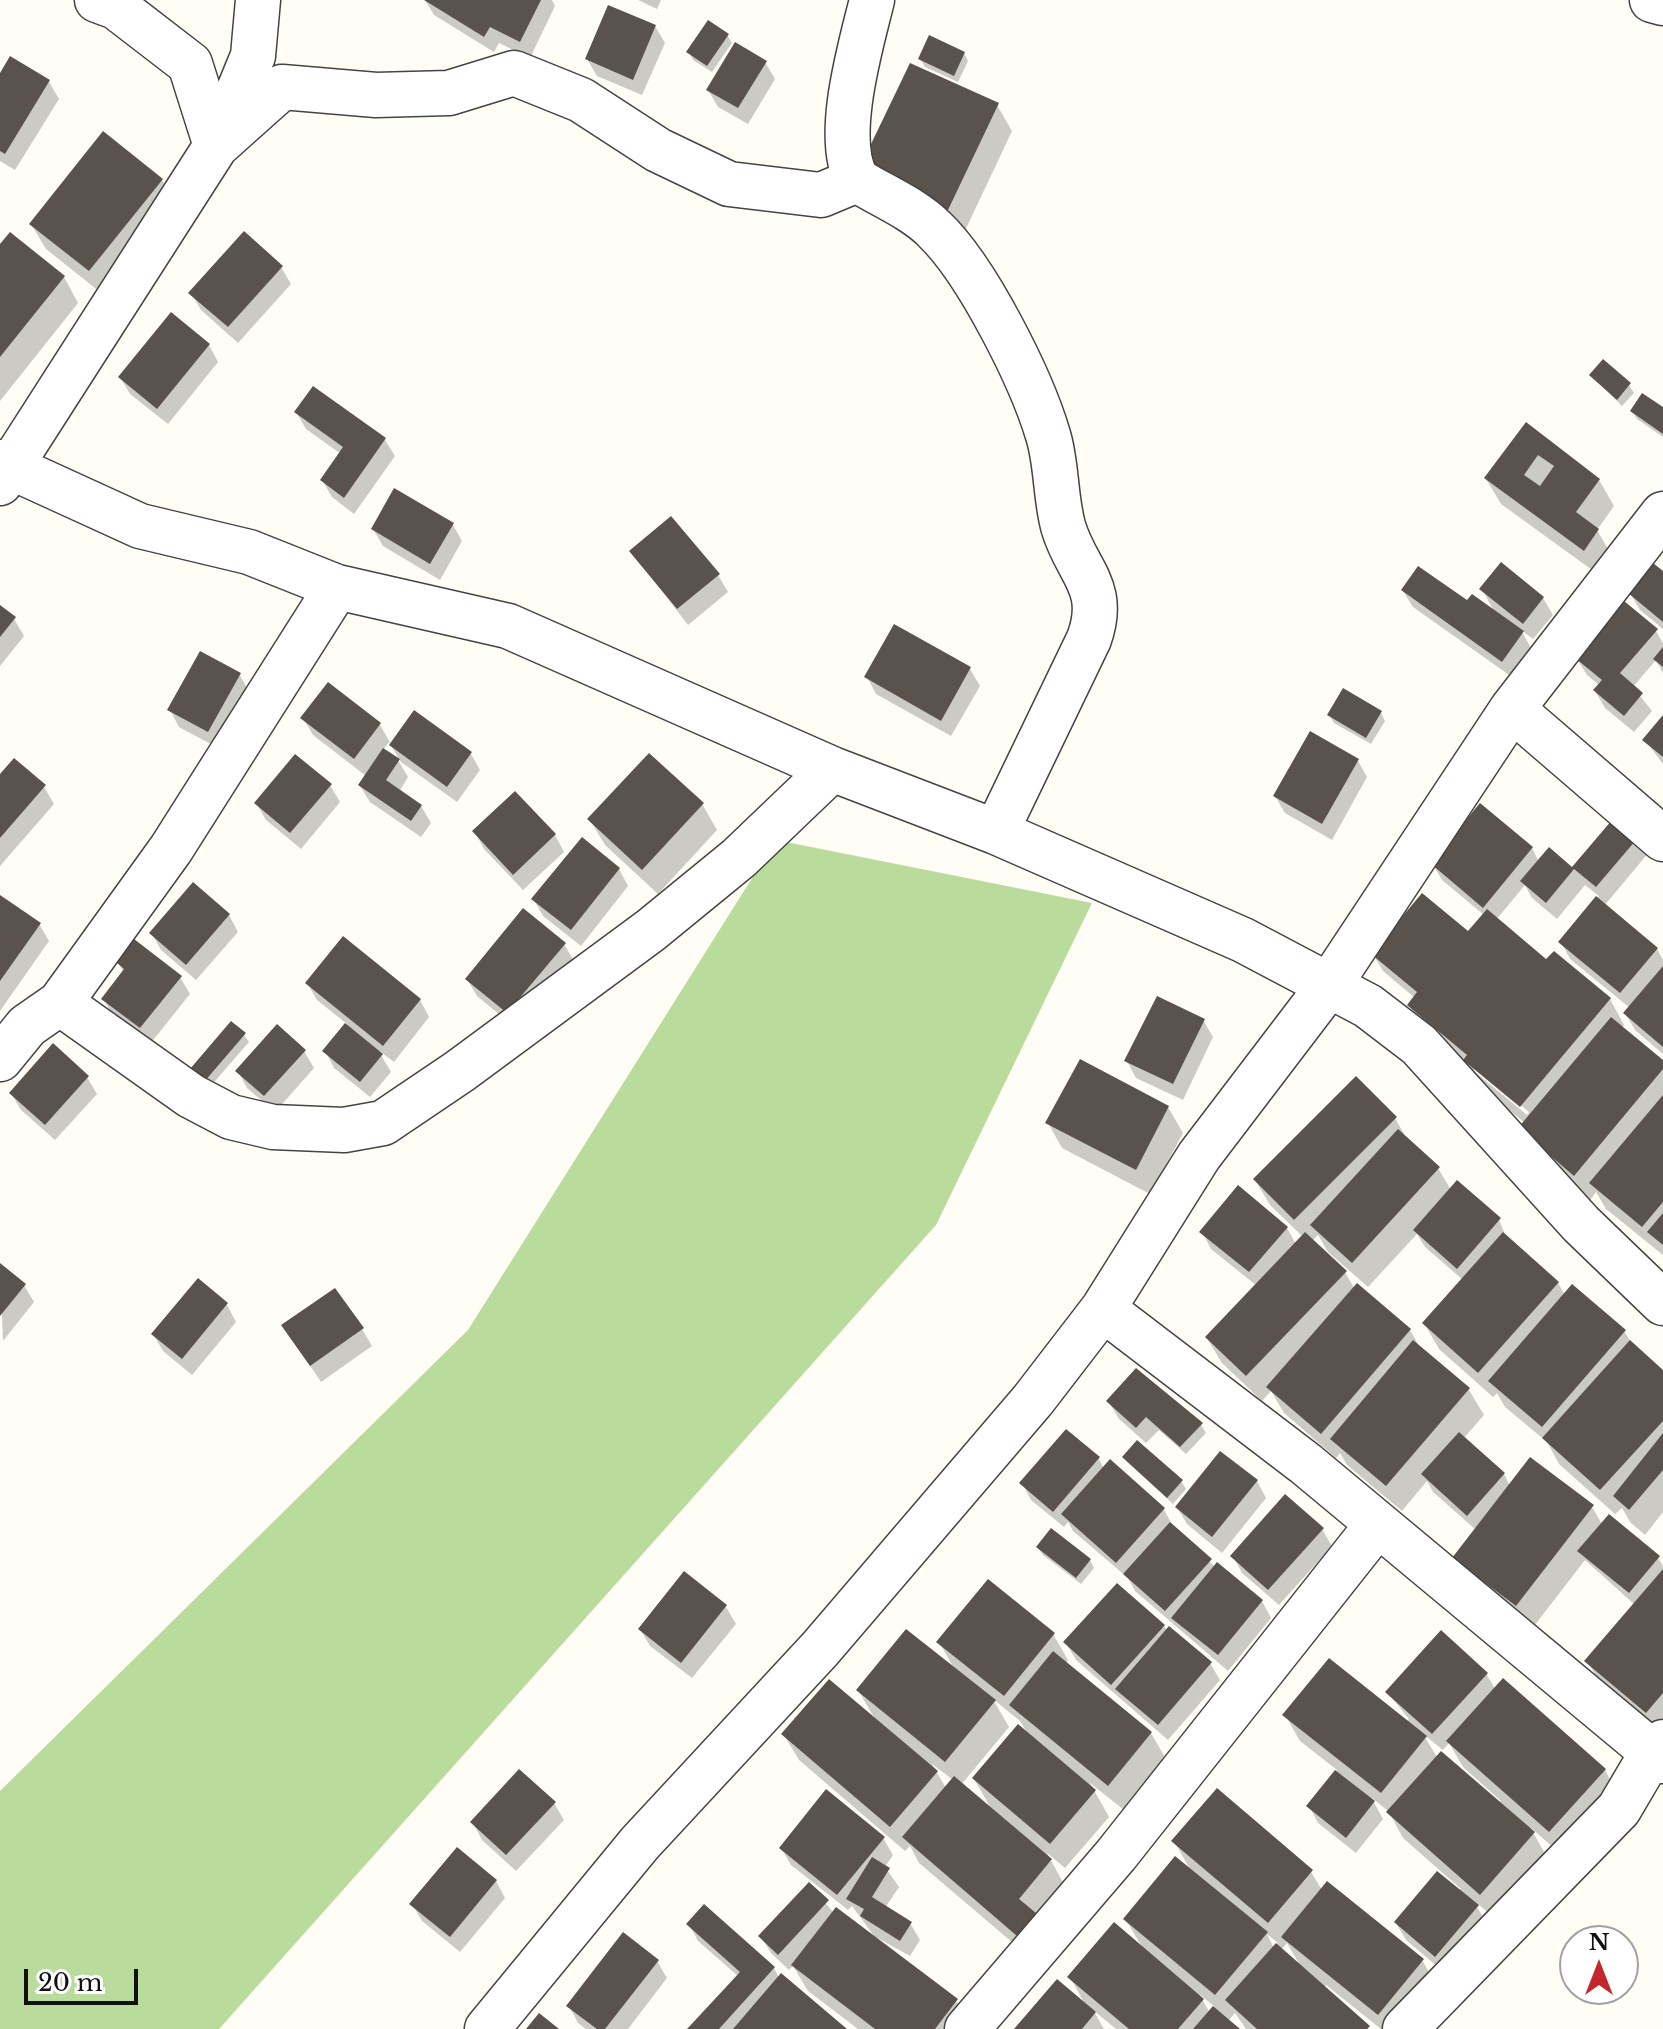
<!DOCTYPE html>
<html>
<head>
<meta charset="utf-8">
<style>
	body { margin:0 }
	#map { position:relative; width:1663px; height:2029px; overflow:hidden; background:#fffdf5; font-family:"Libre Baskerville",serif }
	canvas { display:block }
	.north { position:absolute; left:1559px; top:1925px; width:80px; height:80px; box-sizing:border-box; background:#fff; border:2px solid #a0a0a0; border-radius:50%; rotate:0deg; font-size:22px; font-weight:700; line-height:32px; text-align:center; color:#111 }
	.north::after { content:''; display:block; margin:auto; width:28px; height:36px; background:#c4262e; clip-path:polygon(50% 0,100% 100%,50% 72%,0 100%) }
	.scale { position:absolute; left:24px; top:1969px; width:114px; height:36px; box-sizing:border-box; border:4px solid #111; border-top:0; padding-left:10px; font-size:24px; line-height:28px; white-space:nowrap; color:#111; -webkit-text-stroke:6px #fff; paint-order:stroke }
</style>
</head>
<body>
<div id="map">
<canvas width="1663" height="2029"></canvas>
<div class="north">N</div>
<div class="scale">20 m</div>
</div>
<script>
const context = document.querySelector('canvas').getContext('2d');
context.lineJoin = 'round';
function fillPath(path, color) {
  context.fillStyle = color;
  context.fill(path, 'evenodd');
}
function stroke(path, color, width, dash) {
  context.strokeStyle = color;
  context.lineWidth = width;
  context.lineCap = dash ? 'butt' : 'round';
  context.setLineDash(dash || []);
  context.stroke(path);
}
const forest = new Path2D(`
	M776 840 1092 903 936 1225 219 2029H0V1791L468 1330Z`);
const shadow = new Path2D(`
	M425 0H552L555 6 530 58 499 43 494 52 434 15Z
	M638 0H661L657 9Z
	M655 26 665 43 642 95 597 76 587 59Z
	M727 35 732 43 712 72 693 60 689 52Z
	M964 53 968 61 958 82 925 67 920 59Z
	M765 62 775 79 748 124 718 107 708 90Z
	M0 76 49 82 59 99 15 170 0 161Z
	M997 105 1012 131 963 235 876 195Z
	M162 180 177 206 105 296 46 249 31 224Z
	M0 247 64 277 78 303 0 401Z
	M281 267 291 284 238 343 201 310 191 293Z
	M209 345 218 362 168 424 130 394 120 377Z
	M1591 375 1629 385 1634 393 1622 406Z
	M1663 409V437L1637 419 1632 411Z
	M296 412 385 440 395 456 354 514 332 497 322 480 341 454 306 429Z
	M1526 425 1599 480 1614 506 1597 530 1612 556 1599 575 1501 504 1486 479Z
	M453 525 462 541 440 580 383 546 373 529Z
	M632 552 718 575 728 592 688 625Z
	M1663 574V629L1640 610 1630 593Z
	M1482 589 1543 598 1553 615 1533 639 1521 630 1532 650 1512 677 1413 607 1403 591 1495 613Z
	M0 608 14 619 24 636 0 666Z
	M1656 631 1663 643V673L1656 660 1633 687 1652 711 1634 732 1605 708 1595 691 1600 686 1587 675 1577 659Z
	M970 669 980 686 951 736 876 694 867 677Z
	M239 674 249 691 218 748 179 727 170 710Z
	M1381 713 1385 721 1371 744 1334 723 1329 715Z
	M303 718 380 725 391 744 471 754 480 770 457 802 401 762 389 742 383 750 398 760 408 777 399 792 421 806 431 823 421 837 370 802 360 786 366 776 313 735Z
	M1663 718V764L1645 740Z
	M1358 761 1367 777 1332 840 1285 813 1275 796Z
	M0 777 44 787 54 804 0 866Z
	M330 785 340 802 301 849 266 820 256 803Z
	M702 804 717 830 658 894 605 845 590 820Z
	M1618 816 1650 851 1604 906 1657 949 1663 960V1054L1635 1030 1625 1013 1630 1008 1570 959 1561 942 1599 896 1585 885 1557 919 1532 898 1525 885 1496 920 1547 962 1610 999 1624 1025 1622 1028 1663 1062V1255L1606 1209 1596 1192 1590 1200 1535 1154 1525 1123 1480 1086 1424 1031 1409 1005 1415 998 1383 971 1373 954 1466 933 1484 915 1442 880 1432 863 1532 848 1539 862 1573 870ZM1474 1066 1529 1112 1527 1115 1474 1071Z
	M475 832 555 835 564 852 523 890 484 849Z
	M619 869 628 886 581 946 543 916 534 900Z
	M0 897 39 924 49 941 0 1011Z
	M229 915 238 932 196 980 161 950 152 934Z
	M564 944 574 961 517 1029 477 996 467 979Z
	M118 962 180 977 190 994 150 1044 113 1016 104 999 124 973Z
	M307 983 420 1000 429 1017 394 1062 378 1050 391 1072 370 1097 334 1068 325 1051 347 1024 317 1000Z
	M1203 1020 1213 1037 1183 1100 1136 1078 1127 1061Z
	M244 1035 249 1042 209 1088 197 1077Z
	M304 1051 314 1068 275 1112 247 1088 238 1071Z
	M87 1077 97 1094 55 1140 21 1110 11 1093Z
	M1168 1107 1183 1133 1150 1194 1062 1148 1048 1123Z
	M1395 1118 1408 1141 1438 1168 1451 1190 1499 1220 1507 1239 1558 1283 1565 1295 1624 1331 1633 1345 1663 1373V1512L1645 1535 1630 1522 1622 1508 1615 1514 1559 1464 1547 1442 1505 1407 1497 1393 1493 1397 1439 1349 1424 1323 1463 1280 1425 1247 1417 1234 1368 1287 1328 1252 1318 1235 1312 1241 1345 1272 1354 1288 1410 1330 1421 1349 1469 1390 1484 1415 1463 1439 1504 1474 1510 1486 1592 1507 1602 1524 1658 1558 1663 1566V1735L1602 1686 1587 1661 1635 1605 1585 1560 1531 1630 1455 1558 1476 1530 1433 1492 1427 1481 1402 1511 1347 1465 1340 1453 1336 1458 1284 1413 1271 1391 1262 1401 1222 1363 1207 1338 1257 1286 1211 1249 1202 1232 1287 1228 1296 1244 1303 1237 1270 1205 1255 1180Z
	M0 1266 24 1285 34 1302 3 1341Z
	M198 1281 227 1305 236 1322 192 1375 163 1351 153 1334Z
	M284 1326 362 1329 372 1346 321 1382Z
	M1109 1402 1201 1425 1206 1433 1186 1454 1159 1430 1146 1443 1119 1419Z
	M1066 1431 1099 1459 1104 1469 1110 1462 1164 1510 1174 1528 1215 1567 1262 1601 1271 1618 1228 1671 1135 1591 1128 1578 1073 1531 1068 1522 1064 1527 1031 1500 1022 1483Z
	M1124 1458 1181 1481 1186 1489 1173 1504Z
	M1257 1481 1266 1498 1222 1553 1187 1524 1177 1507Z
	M1322 1529 1332 1546 1279 1605 1242 1573 1233 1556Z
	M1038 1548 1090 1560 1094 1568 1081 1584 1043 1555Z
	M684 1574 726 1607 736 1624 692 1678 650 1646 640 1629Z
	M1163 1626 1210 1663 1220 1680 1168 1740 1076 1660 1066 1643Z
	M1441 1633 1487 1675 1495 1689 1605 1770 1619 1796 1564 1857 1530 1827 1548 1859 1496 1919 1473 1900 1487 1924 1445 1973 1406 1940 1396 1923 1461 1889 1403 1838 1389 1812 1371 1797 1383 1819 1356 1853 1318 1823 1309 1806 1337 1770 1300 1741 1285 1715 1406 1722 1409 1719 1387 1692ZM1423 1734 1443 1750 1449 1743 1463 1767 1501 1801 1499 1803 1437 1757Z
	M1053 1634 1068 1660 1065 1664 1151 1733 1166 1759 1124 1810 1090 1783 1109 1817 1065 1868 1047 1853 1065 1886 1033 1960 919 1863 910 1846 905 1851 799 1760 784 1735 875 1719 858 1690 955 1670 939 1642ZM993 1699 1020 1721 1028 1734 974 1779 993 1812 961 1785 1009 1727ZM932 1764 953 1780 946 1788Z
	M554 1803 564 1820 516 1871 482 1840 473 1823Z
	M883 1838 893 1855 885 1867 899 1887 885 1908 910 1923 920 1940 910 1956 874 1936 852 1906 848 1910 791 1865 781 1848Z
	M1174 1841 1311 1872 1322 1890 1422 1960 1437 1986 1402 2029H1381L1326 1985 1324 1988 1369 2029H1246L1235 2013 1228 2021 1237 2029H1116L1093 2010 1104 2029H1017L1086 2006 1070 1977 1142 1947 1126 1920 1191 1871ZM1267 1934 1278 1943 1274 1948ZM1287 1943 1300 1965 1281 1950ZM1199 1994 1215 2007 1210 2013Z
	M496 1881 505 1898 460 1952 422 1921 412 1904Z
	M810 1885 834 1913 956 2001 971 2026 969 2029H858L808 1991 793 1966 789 1970 771 1953 761 1937Z
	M689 1924 774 1968 779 1978 844 2029H690L738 1976 698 1941Z
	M657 1961 667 1978 628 2029H586L578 2023 569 2006Z`);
const building = new Path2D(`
	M424 0H541L520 42 490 27 484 37Z
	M608 5 656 25 633 80 585 59Z
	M708 20 729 34 707 66 686 52Z
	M929 35 965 52 954 76 918 59Z
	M735 42 767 61 738 108 706 90Z
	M10 56 50 80 5 154 0 151V73Z
	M910 63 999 103 948 210 859 169Z
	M103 131 163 179 89 271 29 224Z
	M244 231 283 266 228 327 188 293Z
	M10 232 65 276 0 357V244Z
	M171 312 210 344 157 409 118 377Z
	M1603 359 1631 383 1617 400 1589 375Z
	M313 386 386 438 344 498 320 480 343 447 294 412Z
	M1642 393 1663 407V434L1630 411Z
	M1526 422 1600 479 1576 512 1599 529 1584 551 1484 478ZM1538 455 1554 466 1540 486 1524 475Z
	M394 488 454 523 430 564 371 529Z
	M671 516 720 574 677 609 629 551Z
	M1501 562 1544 597 1523 624 1479 589Z
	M1653 563 1663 571V622L1628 593Z
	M1418 566 1467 600 1472 594 1524 631 1502 662 1401 590Z
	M1624 601 1658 629 1620 673 1643 693 1624 716 1593 690 1602 680 1575 658Z
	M0 605 16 617 0 637Z
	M894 624 971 667 941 721 864 677Z
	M1663 647V667L1653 659Z
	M200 651 241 673 208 732 167 710Z
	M328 682 381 723 354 759 300 718Z
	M1343 688 1382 711 1366 738 1327 715Z
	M414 710 472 752 447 787 389 745Z
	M1663 715V757L1642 740Z
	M1310 731 1359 759 1322 824 1273 796Z
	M383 748 400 759 386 780 422 805 411 821 358 785Z
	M649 753 704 803 642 870 587 819Z
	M295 754 332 784 290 833 254 803Z
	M14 758 46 785 0 838V774Z
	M515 791 556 834 513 875 472 831Z
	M1480 803 1533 847 1483 908 1430 863Z
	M1618 813 1642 833 1596 887 1574 869 1546 903 1520 881 1549 847 1572 867Z
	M582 837 620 868 571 930 531 899Z
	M193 882 230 914 186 965 149 933Z
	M1422 893 1468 931 1487 909 1546 959 1554 951 1611 998 1520 1107 1463 1060 1467 1055 1407 1005 1417 992 1371 954Z
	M0 895 41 923 0 981Z
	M1596 896 1658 948 1620 993 1558 942Z
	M523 908 566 943 507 1013 465 979Z
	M343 936 421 999 383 1046 305 983Z
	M134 939 182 976 140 1028 101 999 124 969 116 962Z
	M1663 966V1047L1623 1013Z
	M1157 996 1205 1019 1173 1084 1124 1061Z
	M1611 1017 1663 1060V1069L1574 1176 1518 1128Z
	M231 1021 246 1033 204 1082 190 1069Z
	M345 1023 383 1054 360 1082 322 1051Z
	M277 1024 306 1050 264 1096 235 1071Z
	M53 1043 89 1076 45 1125 9 1093Z
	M1080 1059 1169 1106 1136 1170 1045 1123Z
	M1356 1076 1397 1117 1294 1220 1253 1179Z
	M1663 1095V1202L1642 1227 1589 1183Z
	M1398 1129 1440 1167 1352 1263 1310 1225Z
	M1457 1180 1501 1218 1457 1269 1413 1230Z
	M1238 1185 1288 1227 1249 1272 1199 1232Z
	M1663 1213V1245L1647 1232Z
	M1305 1232 1347 1271 1246 1376 1205 1337Z
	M1503 1232 1559 1282 1478 1373 1422 1323Z
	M0 1263 26 1284 0 1316Z
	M198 1278 228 1303 182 1359 151 1334Z
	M1357 1283 1411 1329 1321 1434 1266 1387Z
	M1572 1284 1626 1330 1542 1427 1488 1381Z
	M335 1288 364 1328 310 1366 281 1325Z
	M1413 1340 1470 1388 1386 1486 1330 1439Z
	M1630 1340 1663 1370V1421L1600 1490 1542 1438Z
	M1136 1368 1203 1423 1180 1447 1146 1417 1136 1428 1106 1401Z
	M1066 1429 1100 1457 1053 1512 1019 1483Z
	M1459 1432 1505 1473 1467 1516 1421 1474Z
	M1663 1433V1470L1629 1510 1613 1496Z
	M1137 1440 1183 1480 1167 1498 1122 1457Z
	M1220 1451 1258 1480 1212 1537 1175 1507Z
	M1530 1457 1594 1505 1516 1606 1452 1558Z
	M1110 1459 1165 1508 1116 1563 1061 1514Z
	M1285 1494 1324 1528 1268 1590 1230 1556Z
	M1609 1514 1660 1556 1629 1593 1577 1551Z
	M1170 1522 1212 1559 1165 1611 1123 1574Z
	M1051 1528 1091 1559 1076 1578 1036 1547Z
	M1217 1562 1263 1600 1218 1655 1171 1618Z
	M1663 1569V1693L1646 1713 1584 1661Z
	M684 1571 727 1605 681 1663 638 1629Z
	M988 1579 1055 1633 1004 1696 936 1642Z
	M1117 1583 1165 1625 1111 1685 1063 1642Z
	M1169 1626 1212 1662 1158 1725 1115 1689Z
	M906 1629 996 1700 945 1762 856 1690Z
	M1441 1630 1488 1673 1432 1734 1385 1692Z
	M1053 1651 1152 1732 1108 1786 1009 1705Z
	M1329 1658 1427 1736 1381 1793 1282 1715Z
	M1503 1678 1606 1769 1549 1832 1446 1741Z
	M829 1679 938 1771 890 1827 781 1734Z
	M1018 1724 1096 1790 1050 1844 972 1778Z
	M1441 1751 1535 1832 1480 1895 1386 1812Z
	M519 1769 556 1802 506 1855 470 1822Z
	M1335 1770 1375 1801 1346 1838 1306 1806Z
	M954 1776 1052 1859 1019 1899 1036 1913 1017 1936 902 1837Z
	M1217 1788 1313 1870 1268 1923 1171 1841Z
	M826 1789 885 1837 837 1895 779 1848Z
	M457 1847 497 1880 450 1937 409 1904Z
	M1175 1856 1268 1932 1215 1995 1123 1919Z
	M872 1857 890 1868 872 1897 912 1922 900 1941 860 1916 864 1909 846 1899Z
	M1437 1871 1479 1905 1435 1957 1394 1922Z
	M1327 1881 1424 1959 1378 2015 1281 1937Z
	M809 1882 829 1900 778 1955 758 1936Z
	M704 1904 775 1967 719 2029H687L740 1972 686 1924Z
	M836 1907 958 1999 935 2029H875L791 1965Z
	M1114 1922 1204 1999 1178 2029H1129L1067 1977Z
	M623 1932 659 1960 605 2029H597L566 2006Z
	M1276 1943 1370 2026 1367 2029H1257L1225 2000Z
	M781 1973 847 2029H733Z
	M1057 1979 1096 2012 1082 2029H1014Z
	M1213 2006 1240 2029H1193Z
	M539 2013 559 2029H526Z`);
const minor = new Path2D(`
	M97 0 116 7 190 64 216 146 282 87 376 95 449 93 514 73 581 100 658 150 729 184 821 195 857 180
	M872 0C861 45 833 138 857 180 882 196 913 208 934 229 977 270 1031 378 1048 435 1057 464 1055 496 1063 526 1076 572 1108 586 1089 639L996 832
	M1652 0 1663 3
	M0 462 140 526 249 552 337 587 508 626 832 769 996 832 1243 940 1368 1006 1419 1045 1581 1224 1663 1303
	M0 483 216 146 253 56 258 0
	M1512 709 1663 839
	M60 1003 191 1096 231 1117 273 1127 344 1130 383 1123 460 1071 651 930 739 858 832 769
	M0 1059 27 1026 60 1003 171 849 337 587
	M1103 1309 1306 1464 1663 1761
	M487 2029 640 1843 820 1649 1033 1400 1103 1309 1199 1156 1330 984 1512 709 1663 514
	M967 2029 1116 1855 1378 1524
	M1405 2029 1619 1809 1652 1753 1663 1742`);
fillPath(forest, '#b9dc9c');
fillPath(shadow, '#0003');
fillPath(building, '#5a524d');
stroke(minor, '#444', 47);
stroke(minor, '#fff', 44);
</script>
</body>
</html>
